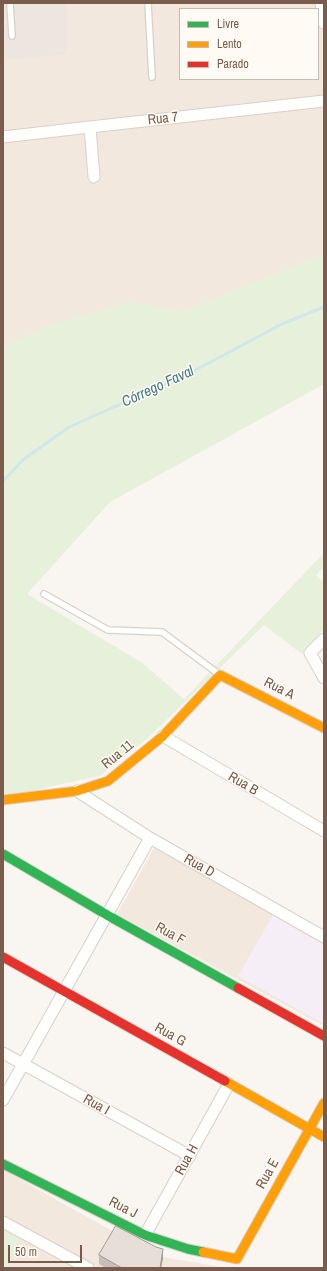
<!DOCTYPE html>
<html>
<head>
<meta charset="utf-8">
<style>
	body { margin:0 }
	#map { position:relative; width:327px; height:1271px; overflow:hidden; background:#f9f5f0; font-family:"Archivo Narrow",sans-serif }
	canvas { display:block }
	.frame { position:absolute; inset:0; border:4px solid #7a5c4d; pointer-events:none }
	.legend { position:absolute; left:179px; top:8px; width:140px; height:72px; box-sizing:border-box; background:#fffaf3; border:1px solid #cabbb1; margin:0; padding:5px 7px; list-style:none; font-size:12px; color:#7a5c4d }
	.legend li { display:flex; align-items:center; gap:8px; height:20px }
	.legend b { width:20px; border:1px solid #cabbb1 }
	.scale { position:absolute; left:8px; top:1245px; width:74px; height:18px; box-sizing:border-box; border:2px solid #7a5c4d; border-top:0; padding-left:5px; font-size:12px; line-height:14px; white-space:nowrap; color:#7a5c4d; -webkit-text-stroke:3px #fffaf3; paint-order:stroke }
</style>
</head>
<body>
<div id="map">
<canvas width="327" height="1271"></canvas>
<div class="frame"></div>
<ul class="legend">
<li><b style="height:5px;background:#30b455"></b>Livre</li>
<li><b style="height:5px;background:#ff9f0a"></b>Lento</li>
<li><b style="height:5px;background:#e5322d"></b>Parado</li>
</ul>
<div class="scale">50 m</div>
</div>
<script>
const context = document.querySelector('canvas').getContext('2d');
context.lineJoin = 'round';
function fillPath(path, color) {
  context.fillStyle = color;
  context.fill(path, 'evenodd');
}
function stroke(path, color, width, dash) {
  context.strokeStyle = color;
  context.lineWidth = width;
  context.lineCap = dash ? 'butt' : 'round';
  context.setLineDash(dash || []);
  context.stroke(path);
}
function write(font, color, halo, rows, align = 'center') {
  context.font = font + ' "Archivo Narrow",sans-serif';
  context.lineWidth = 3;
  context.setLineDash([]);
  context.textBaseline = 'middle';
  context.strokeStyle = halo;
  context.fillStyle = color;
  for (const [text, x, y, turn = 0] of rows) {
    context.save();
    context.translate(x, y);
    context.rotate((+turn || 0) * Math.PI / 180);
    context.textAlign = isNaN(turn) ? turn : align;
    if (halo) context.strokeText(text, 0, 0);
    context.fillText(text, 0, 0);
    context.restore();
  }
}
const residential = new Path2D(`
	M3 3H324V361L3 474ZM180 9H318V79H180Z
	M154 848 324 941V1026L117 914Z
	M3 1170 157 1256 227 1268H3Z`);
const industrial = new Path2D(`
	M3 3H66V54L3 60Z`);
const education = new Path2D(`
	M274 913 324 941V1024L238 976Z`);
const green = new Path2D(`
	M324 254V384L110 502 27 594 141 662 184 699 324 553V567L316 575 324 583V629L302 654 264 625 149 737 100 776 48 787 32 792 3 796V347L50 325 129 302 184 311Z
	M3 1229 19 1238 9 1268H3Z`);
const stream = new Path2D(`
	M3 481 24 459 69 427 186 375 282 324 324 307`);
const lane = new Path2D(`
	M10 3 12 36
	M148 3 152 77
	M44 594 108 630 162 632 220 675`);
const street = new Path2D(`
	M321 3 324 23
	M90 127 94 177
	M3 137 90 127 324 101
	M324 639 310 653 324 678
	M163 736 324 831
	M77 791 150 838 324 937
	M3 1053 190 1156
	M3 1100 150 838
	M3 1222 88 1268
	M145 1235 229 1084`);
const fast = new Path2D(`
	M3 854 107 915 238 988
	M3 1164 145 1235 188 1249 203 1252`);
const slow = new Path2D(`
	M3 800 77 791 108 781 163 736 220 675 324 728
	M225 1081 324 1137
	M203 1252 237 1259 324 1103`);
const jam = new Path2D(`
	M3 957 225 1081
	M238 988 324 1036`);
const wall = new Path2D(`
	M99 1255 163 1258 161 1268H106L99 1264Z`);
const shadedWall = new Path2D(`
	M163 1249V1258L161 1268H160Z`);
const building = new Path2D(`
	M116 1226 156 1247 163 1249 160 1268H122L99 1255Z`);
const streetNames = [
	["Rua 7",163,119,-6],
	["Rua A",279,689,27],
	["Rua 11",118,755,-39],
	["Rua B",243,784,30],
	["Rua D",199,866,29],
	["Rua F",170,934,29],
	["Rua G",170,1035,29],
	["Rua I",96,1105,29],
	["Rua H",187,1160,-61],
	["Rua E",268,1174,-61],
	["Rua J",123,1208,27]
];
const waterNames = [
	["Córrego Faval",158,387,-25]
];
fillPath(residential, '#f2e8de');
fillPath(industrial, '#ede5e0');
fillPath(education, '#f6eef6');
fillPath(green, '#e7f0db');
stroke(stream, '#d0e8ea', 3);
stroke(lane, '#d7d1cb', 8);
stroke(street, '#d7d1cb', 13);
stroke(fast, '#d9d2cb', 11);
stroke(slow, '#d9d2cb', 11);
stroke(jam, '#d9d2cb', 11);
stroke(lane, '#fefefd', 5.5);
stroke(street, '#fefefd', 11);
stroke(fast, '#30b455', 9);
stroke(slow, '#ff9f0a', 9);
stroke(jam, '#e5322d', 9);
fillPath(wall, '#c6bfb9');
fillPath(shadedWall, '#a19b96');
fillPath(building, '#e6ded7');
stroke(building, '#a19b96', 1);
write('14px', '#7a5c4d', '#fffaf3', streetNames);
write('italic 15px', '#437c86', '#fffaf3', waterNames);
</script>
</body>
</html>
